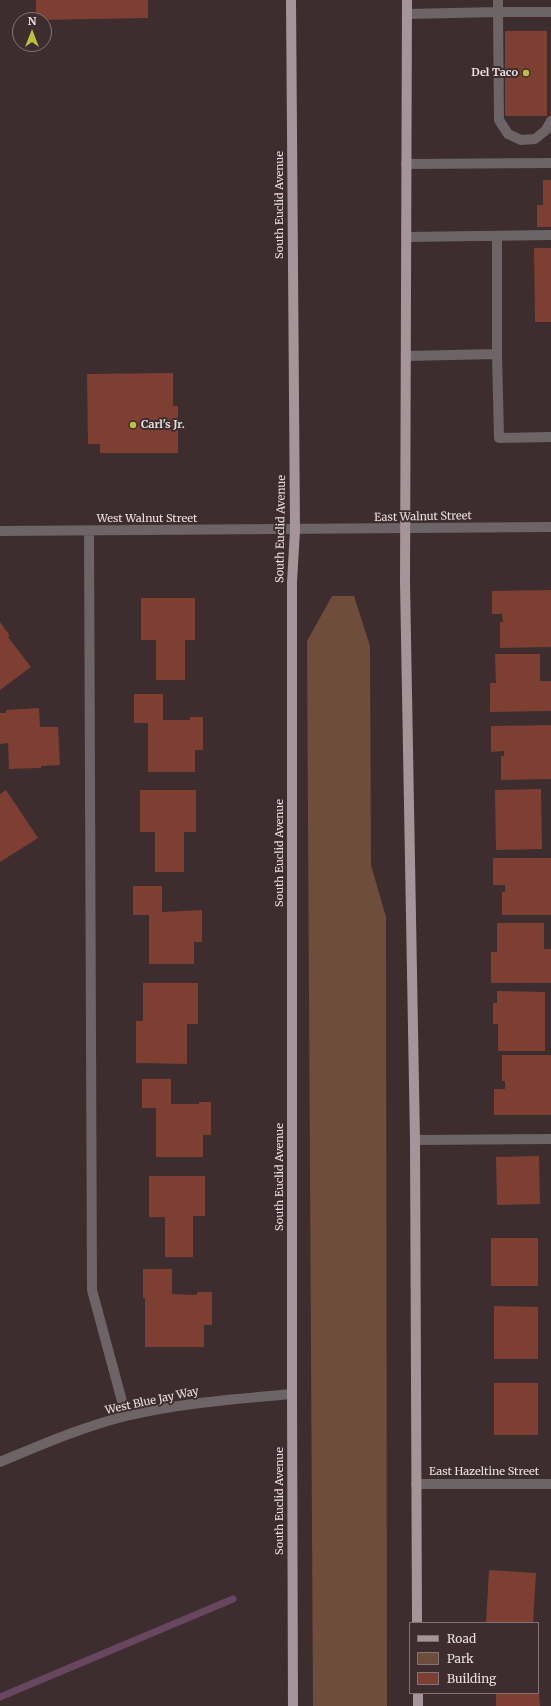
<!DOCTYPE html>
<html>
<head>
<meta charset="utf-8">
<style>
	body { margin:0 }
	#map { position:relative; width:551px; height:1706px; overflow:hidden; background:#3d2d2e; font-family:Merriweather,serif }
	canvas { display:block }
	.legend { position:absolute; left:409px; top:1622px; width:130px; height:72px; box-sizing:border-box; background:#3d2d2e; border:1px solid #827475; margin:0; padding:5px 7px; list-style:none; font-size:12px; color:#eadfe0 }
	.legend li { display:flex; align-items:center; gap:8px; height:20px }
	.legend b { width:20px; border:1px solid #827475 }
	.north { position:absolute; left:12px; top:12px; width:40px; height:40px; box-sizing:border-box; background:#3d2d2e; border:1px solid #827475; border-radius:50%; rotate:0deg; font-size:11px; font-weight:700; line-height:16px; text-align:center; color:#eadfe0 }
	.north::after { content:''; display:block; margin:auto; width:14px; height:18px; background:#bfbe41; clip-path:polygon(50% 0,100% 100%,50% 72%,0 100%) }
</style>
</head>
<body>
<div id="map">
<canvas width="551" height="1706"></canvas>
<ul class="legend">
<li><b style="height:5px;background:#a5959a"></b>Road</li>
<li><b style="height:11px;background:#6e4e3b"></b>Park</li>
<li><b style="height:11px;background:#7c3f32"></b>Building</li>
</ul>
<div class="north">N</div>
</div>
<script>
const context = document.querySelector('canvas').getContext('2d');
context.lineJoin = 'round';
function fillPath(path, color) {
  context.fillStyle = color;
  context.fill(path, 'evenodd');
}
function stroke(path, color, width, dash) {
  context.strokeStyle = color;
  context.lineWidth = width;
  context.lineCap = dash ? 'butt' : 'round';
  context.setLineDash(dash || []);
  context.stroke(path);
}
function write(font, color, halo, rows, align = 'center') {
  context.font = font + ' Merriweather,serif';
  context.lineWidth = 4;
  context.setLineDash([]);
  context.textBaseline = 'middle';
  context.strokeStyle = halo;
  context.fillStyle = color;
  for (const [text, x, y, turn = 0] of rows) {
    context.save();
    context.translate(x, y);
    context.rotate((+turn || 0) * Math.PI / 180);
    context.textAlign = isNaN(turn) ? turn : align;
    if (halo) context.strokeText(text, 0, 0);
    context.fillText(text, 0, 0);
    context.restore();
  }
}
const green = new Path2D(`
	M332 596H354L370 646 371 865 386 917 387 1706H313L307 641Z`);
const stream = new Path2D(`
	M0 1697 233 1599`);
const building = new Path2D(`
	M36 0H148V18L36 20Z
	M505 31H547V116H505Z
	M543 180H551V227H537V205H543Z
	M534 248H551V322H535Z
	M173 373V406H178V453H100V444H88L87 374Z
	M551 590V647L500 648V622H503L502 614H492V591Z
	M141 598H195V640H185V680H156V640H141Z
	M0 622 10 636 8 637 31 667 0 690Z
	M495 654H540V681H551V711L490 712V683H496Z
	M134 694H163V720H190V717H203V750H195V772H148V723H134Z
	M39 708 40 727H58L60 765 41 766V768L9 769 8 743 0 744V713H6V710Z
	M551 725V779L501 780V756H504V751L491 752V726Z
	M541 789 542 849 496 850 495 790Z
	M6 790 38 838 0 862V794Z
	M140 790H196V832H184V872H155V832H140Z
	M493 858H551V915H502V892H505V885H493Z
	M133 886H162V912L202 910V942H194V964H149V915H133Z
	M497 923H544V949H551V983H491V952H497Z
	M143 983H198V1024H187V1064L136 1063V1021H143Z
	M497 991 545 992V1051H498V1024H493V1003H497Z
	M502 1055H551V1115H494V1089H505V1081H502Z
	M142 1079H171V1104H199V1102H211V1135H203V1157H156V1108H142Z
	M539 1156 540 1204 497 1205 496 1157Z
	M149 1176H205V1216H193V1257H165V1217H149Z
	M491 1238H538V1286H491Z
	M143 1269H172V1294L197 1295V1292H212V1325H204V1347H145V1298H143Z
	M494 1306 538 1307V1359H494Z
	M494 1383H538V1435H494Z
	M489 1570 536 1573 533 1623H486Z
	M496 1693H539L540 1706H496Z`);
const minor = new Path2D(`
	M551 12H498L499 120 508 134 521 140 535 139 546 130 551 121
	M407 14 498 12V0
	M406 164 551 163
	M497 236V354
	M406 237 551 235
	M406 356 497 354 499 438 551 437
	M0 531 551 527
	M89 531 92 1290 126 1416
	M415 1140 551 1139
	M0 1462C41 1445 82 1427 126 1416 180 1403 236 1399 292 1394
	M416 1484H551`);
const major = new Path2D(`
	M291 0 295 530 292 582V1394L293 1706
	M407 0 405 582 415 1140 417 1623
	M418 1693V1706`);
const markers = [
	[526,73,4,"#bfbe41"],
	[133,425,4,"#bfbe41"]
];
const poiNames = [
	["Del Taco",518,73],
	["Carl's Jr.",141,425,"left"]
];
const streetNames = [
	["South Euclid Avenue",280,205,-90],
	["East Walnut Street",423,517,-1],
	["West Walnut Street",147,519],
	["South Euclid Avenue",281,529,-89],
	["South Euclid Avenue",280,853,-90],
	["South Euclid Avenue",280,1177,-90],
	["West Blue Jay Way",152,1401,-12],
	["East Hazeltine Street",484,1472],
	["South Euclid Avenue",280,1501,-90]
];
fillPath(green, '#6e4e3b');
stroke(stream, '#694660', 7);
fillPath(building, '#7c3f32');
stroke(minor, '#6c6467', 10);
stroke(major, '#a5959a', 10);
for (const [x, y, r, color] of markers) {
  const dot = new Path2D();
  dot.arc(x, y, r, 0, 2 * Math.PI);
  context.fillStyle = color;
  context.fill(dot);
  stroke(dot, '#3d2d2e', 1.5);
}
write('bold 11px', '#eadfe0', '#3d2d2e', poiNames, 'right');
write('11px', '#eadfe0', '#3d2d2e', streetNames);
</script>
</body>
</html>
